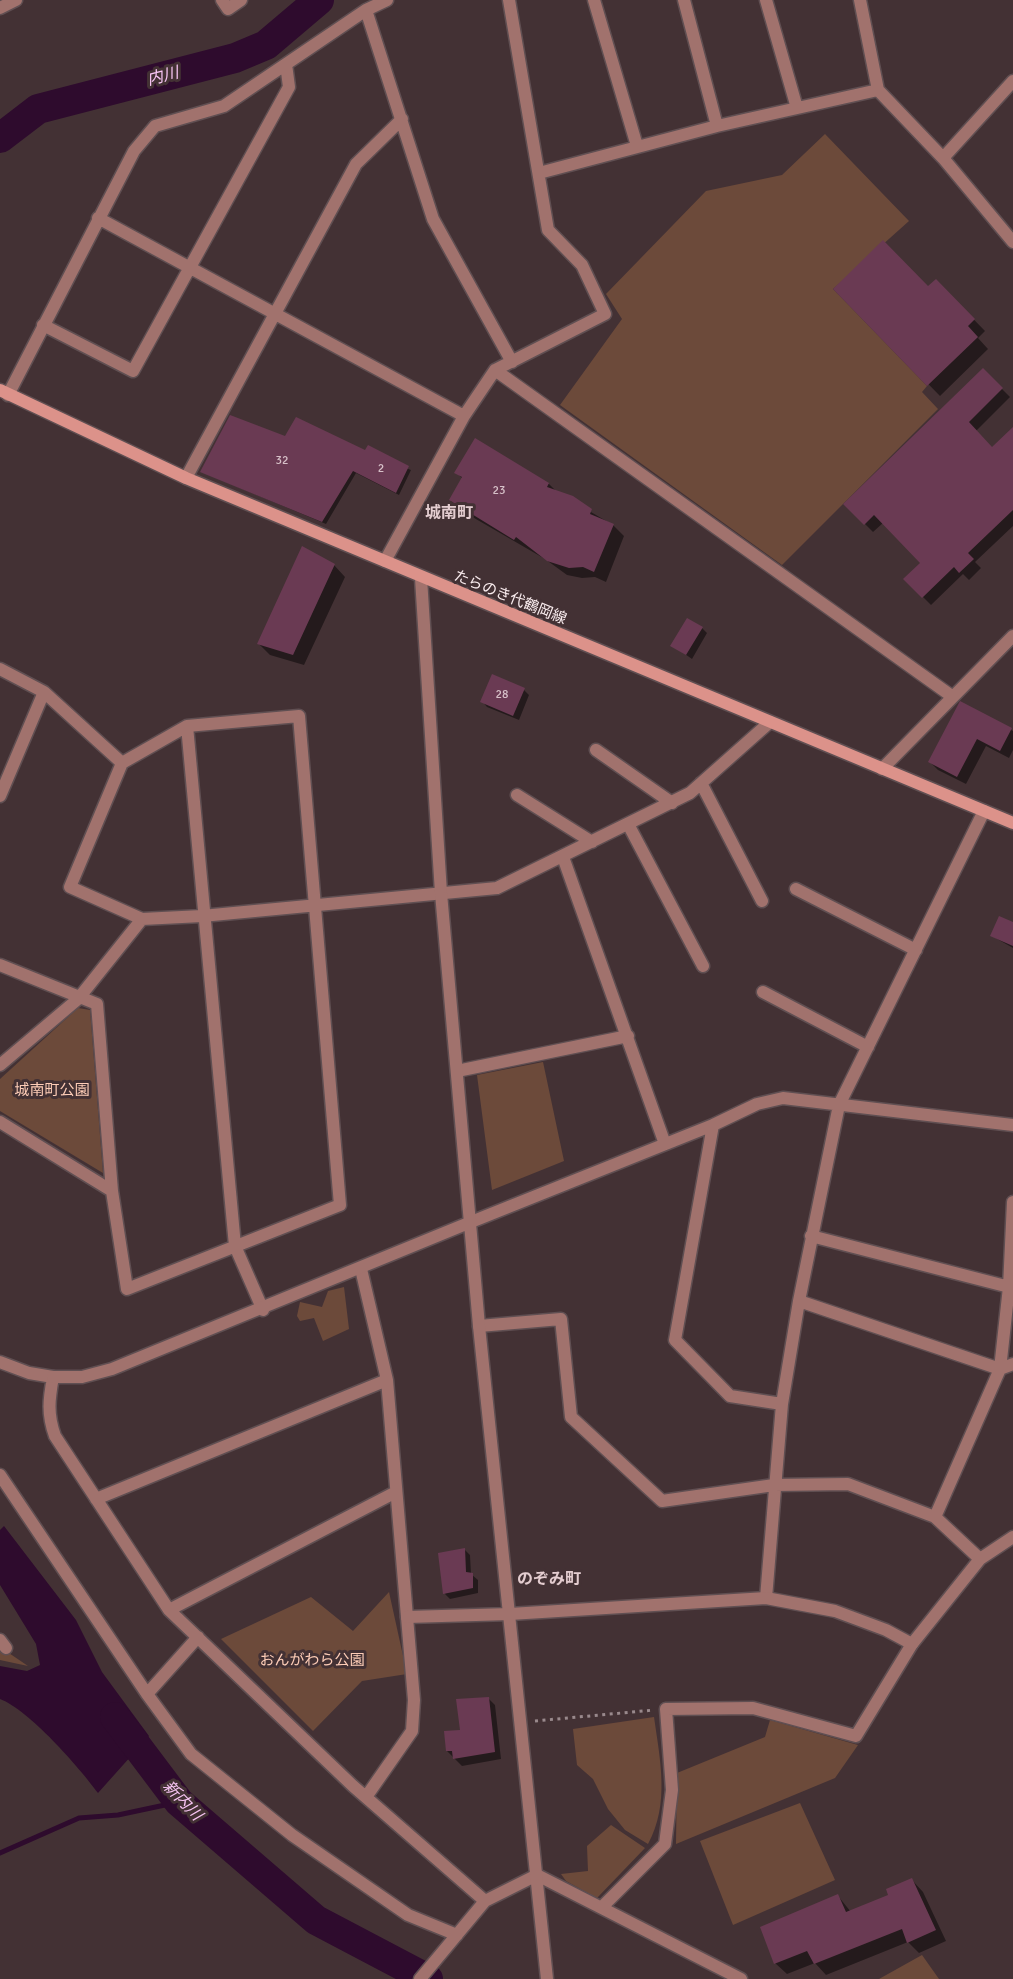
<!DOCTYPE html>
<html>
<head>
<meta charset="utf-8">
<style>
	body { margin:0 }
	canvas { display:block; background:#433134 }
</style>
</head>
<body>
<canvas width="1013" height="1979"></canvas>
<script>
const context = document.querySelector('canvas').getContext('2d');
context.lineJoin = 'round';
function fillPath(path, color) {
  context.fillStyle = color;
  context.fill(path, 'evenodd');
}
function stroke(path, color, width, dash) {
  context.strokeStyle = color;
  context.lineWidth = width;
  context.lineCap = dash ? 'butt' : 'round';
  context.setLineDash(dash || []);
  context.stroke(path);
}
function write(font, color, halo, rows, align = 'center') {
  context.font = font + ' Signika,"Noto Sans JP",sans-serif';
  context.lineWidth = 6;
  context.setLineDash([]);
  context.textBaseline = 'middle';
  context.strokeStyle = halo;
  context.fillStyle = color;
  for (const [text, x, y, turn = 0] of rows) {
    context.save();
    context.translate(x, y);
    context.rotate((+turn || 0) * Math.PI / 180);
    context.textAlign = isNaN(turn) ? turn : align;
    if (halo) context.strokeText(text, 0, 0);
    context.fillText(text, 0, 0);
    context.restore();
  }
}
const green = new Path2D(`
	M825 134 909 221 833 289 927 386 922 392 938 409 782 565 560 405 622 319 606 294 706 191 782 175Z
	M78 1008 90 1010 103 1173 0 1111V1079Z
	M543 1062 564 1161 492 1190 477 1075Z
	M344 1287 349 1329 323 1341 314 1318 300 1321 297 1316 300 1302 322 1307 328 1291Z
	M389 1592 407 1674 362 1681 313 1731 221 1639 311 1597 353 1631Z
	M0 1647 28 1666 0 1660Z
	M654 1717C660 1760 670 1804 648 1844L625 1830 608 1809 593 1779 577 1765 573 1729Z
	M770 1720 858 1745 835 1778 676 1844 677 1773 765 1737Z
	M800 1803 835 1880 733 1925 700 1841Z
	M611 1825 645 1848 597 1898 566 1881 561 1874 588 1871 587 1846Z
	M922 1955 939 1979H879Z`);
const water = new Path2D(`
	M4 1526 76 1620 102 1672 149 1736 98 1793C79 1767 29 1710 0 1699V1666L27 1671 40 1665 36 1644 0 1585V1530Z`);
const shadow = new Path2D(`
	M929 288 947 292 985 331 978 338 988 349 940 396 835 289Z
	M983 370 1010 397 976 431 993 449 1013 430V526L975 562 981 568 969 580 963 574 931 605 905 579 922 563 883 523 873 532 845 504Z
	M285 438 366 452 411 470 399 495 356 473 326 524 202 472Z
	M456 472 549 484 557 492 613 525 624 536 606 582 595 577 582 578 567 575 545 559 462 511 450 500 463 479Z
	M334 565 345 577 304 665 270 655 258 643Z
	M702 628 707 633 692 659 672 645Z
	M524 690 529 695 519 720 487 707 482 701Z
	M961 703 1013 731V750L1009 758 986 746 966 784 938 770 929 761Z
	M1013 923V948L992 936Z
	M465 1550 470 1555 471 1574 478 1580V1593L450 1599 445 1594Z
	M488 1698 495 1705 501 1759 462 1766 447 1751Z
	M912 1880 923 1892 946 1941 919 1953 908 1942 826 1975 815 1963 787 1974 775 1963 838 1896 851 1912 890 1896Z`);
const stream = new Path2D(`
	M0 1853 79 1818 118 1815 179 1802`);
const river = new Path2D(`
	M0 138 38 109 235 58 266 45 319 0
	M115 1717 179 1802 316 1920 428 1979`);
const building = new Path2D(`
	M883 240 928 286 936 279 975 319 968 326 978 337 927 386 833 289Z
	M983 368 1003 388 969 422 992 447 1013 427V510L968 553 974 559 959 573 954 567 922 598 903 579 920 563 874 515 864 525 843 504Z
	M230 415 285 436 296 417 365 450 368 445 409 466 396 493 353 471 322 522 200 472Z
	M475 438 549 483 547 487 573 496 592 509 590 514 614 524 594 572 583 567 569 568 547 561 516 537 514 540 449 500 462 477 454 473Z
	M302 546 335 564 293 655 257 644Z
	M687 618 703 627 686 655 670 646Z
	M492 674 525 688 513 716 480 702Z
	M960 701 1012 728 1000 751 977 739 957 777 928 762Z
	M999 916 1013 922V946L990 936Z
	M465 1548 466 1572 473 1573V1588L443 1594 438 1553Z
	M489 1697 495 1752 453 1759 452 1751H446L444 1731 460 1730 456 1699Z
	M912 1878 936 1930 907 1943 902 1929 814 1964 807 1951 774 1964 760 1927 838 1894 846 1912 888 1895 886 1889Z`);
const path = new Path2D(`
	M535 1721 654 1710`);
const minor = new Path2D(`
	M222 0 228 9 241 0
	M594 0 637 146
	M684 0 717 126
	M766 0 797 108
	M860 0 878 90 943 158 1013 242
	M0 8 16 0
	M366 10 433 219 512 362
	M943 158 1013 81
	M539 173 717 126 878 90
	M98 218 464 416
	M43 325 133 371 289 87 286 64
	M495 370 953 697
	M8 395 134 151 155 126 224 106 366 10 387 0
	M186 478 356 164 402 119
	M385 561 464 416 495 370 605 314 582 265 548 230 509 0
	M0 669 44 692 122 763 187 726 299 716 340 1205 127 1289 112 1191 97 1004 0 965
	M187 726 235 1246 263 1310
	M596 750 672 803
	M122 763 70 887 142 919
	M882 769 1013 636
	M701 783 762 901
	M517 795 592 842
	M0 796 44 692
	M628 824 703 966
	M563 857 665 1144
	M796 889 916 950
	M763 992 868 1047
	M0 1065 78 999 142 919 202 916 497 888 690 793 770 722
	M457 1071 628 1036
	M0 1122 112 1191
	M713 1125 675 1340 730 1396 782 1404
	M471 1222 713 1125 757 1104 783 1098 1013 1125
	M811 1236 1013 1288
	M361 1269 387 1380 414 1700 412 1731 366 1797
	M799 1301 1000 1369 1013 1364
	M479 1326 561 1319 571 1417 662 1501 774 1485 848 1484 935 1517 980 1559
	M0 1362 29 1373 53 1377C49 1399 47 1414 55 1436L169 1610 353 1786 485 1901
	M0 1475 147 1694 191 1754 292 1835 408 1915 457 1935
	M96 1499 387 1380
	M935 1517 1000 1369 1009 1287 1013 1202
	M766 1598 782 1404 799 1301 839 1105 984 811
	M169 1610 396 1492
	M0 1640 6 1648
	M147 1694 198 1637
	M602 1907 665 1844 672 1790 666 1709 753 1708 856 1736 912 1644 980 1559 1013 1537
	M420 1979 485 1901 537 1875 741 1979`);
const tertiary = new Path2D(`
	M421 578 441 893 479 1326 547 1979
	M53 1377H82L112 1369 471 1222
	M407 1617 510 1614 766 1598 835 1611 886 1630 912 1644`);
const secondary = new Path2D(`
	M0 390 186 478 1013 823`);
const numberNames = [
	["32",282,461],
	["2",381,469],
	["23",499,491],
	["28",502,695]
];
const streetNames = [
	["たらのき代鶴岡線",510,598,22]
];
const parkNames = [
	["城南町公園",52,1091],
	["おんがわら公園",312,1661]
];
const waterNames = [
	["内川",163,77,-14],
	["新内川",182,1801,46]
];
const neighbourhoodNames = [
	["城南町",449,514],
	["のぞみ町",549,1580]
];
fillPath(green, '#6c4a3a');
fillPath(water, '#2e0b2d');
fillPath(shadow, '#0007');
stroke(stream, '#2e0b2d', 5);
stroke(river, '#2e0b2d', 30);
fillPath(building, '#6a3a53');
stroke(minor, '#604f52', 15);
stroke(tertiary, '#604f52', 15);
stroke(secondary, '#604f52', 15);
stroke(path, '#99898c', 3, [3, 4.5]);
stroke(minor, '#a1726d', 12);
stroke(tertiary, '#a1726d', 12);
stroke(secondary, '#dc928a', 12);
write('12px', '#d6c0c8', null, numberNames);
write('15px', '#faedef', '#433134', streetNames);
write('15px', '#fecdb7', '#433134', parkNames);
write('italic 16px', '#f9c6f5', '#433134', waterNames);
write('bold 16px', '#e4cdd0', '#433134', neighbourhoodNames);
</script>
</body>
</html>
